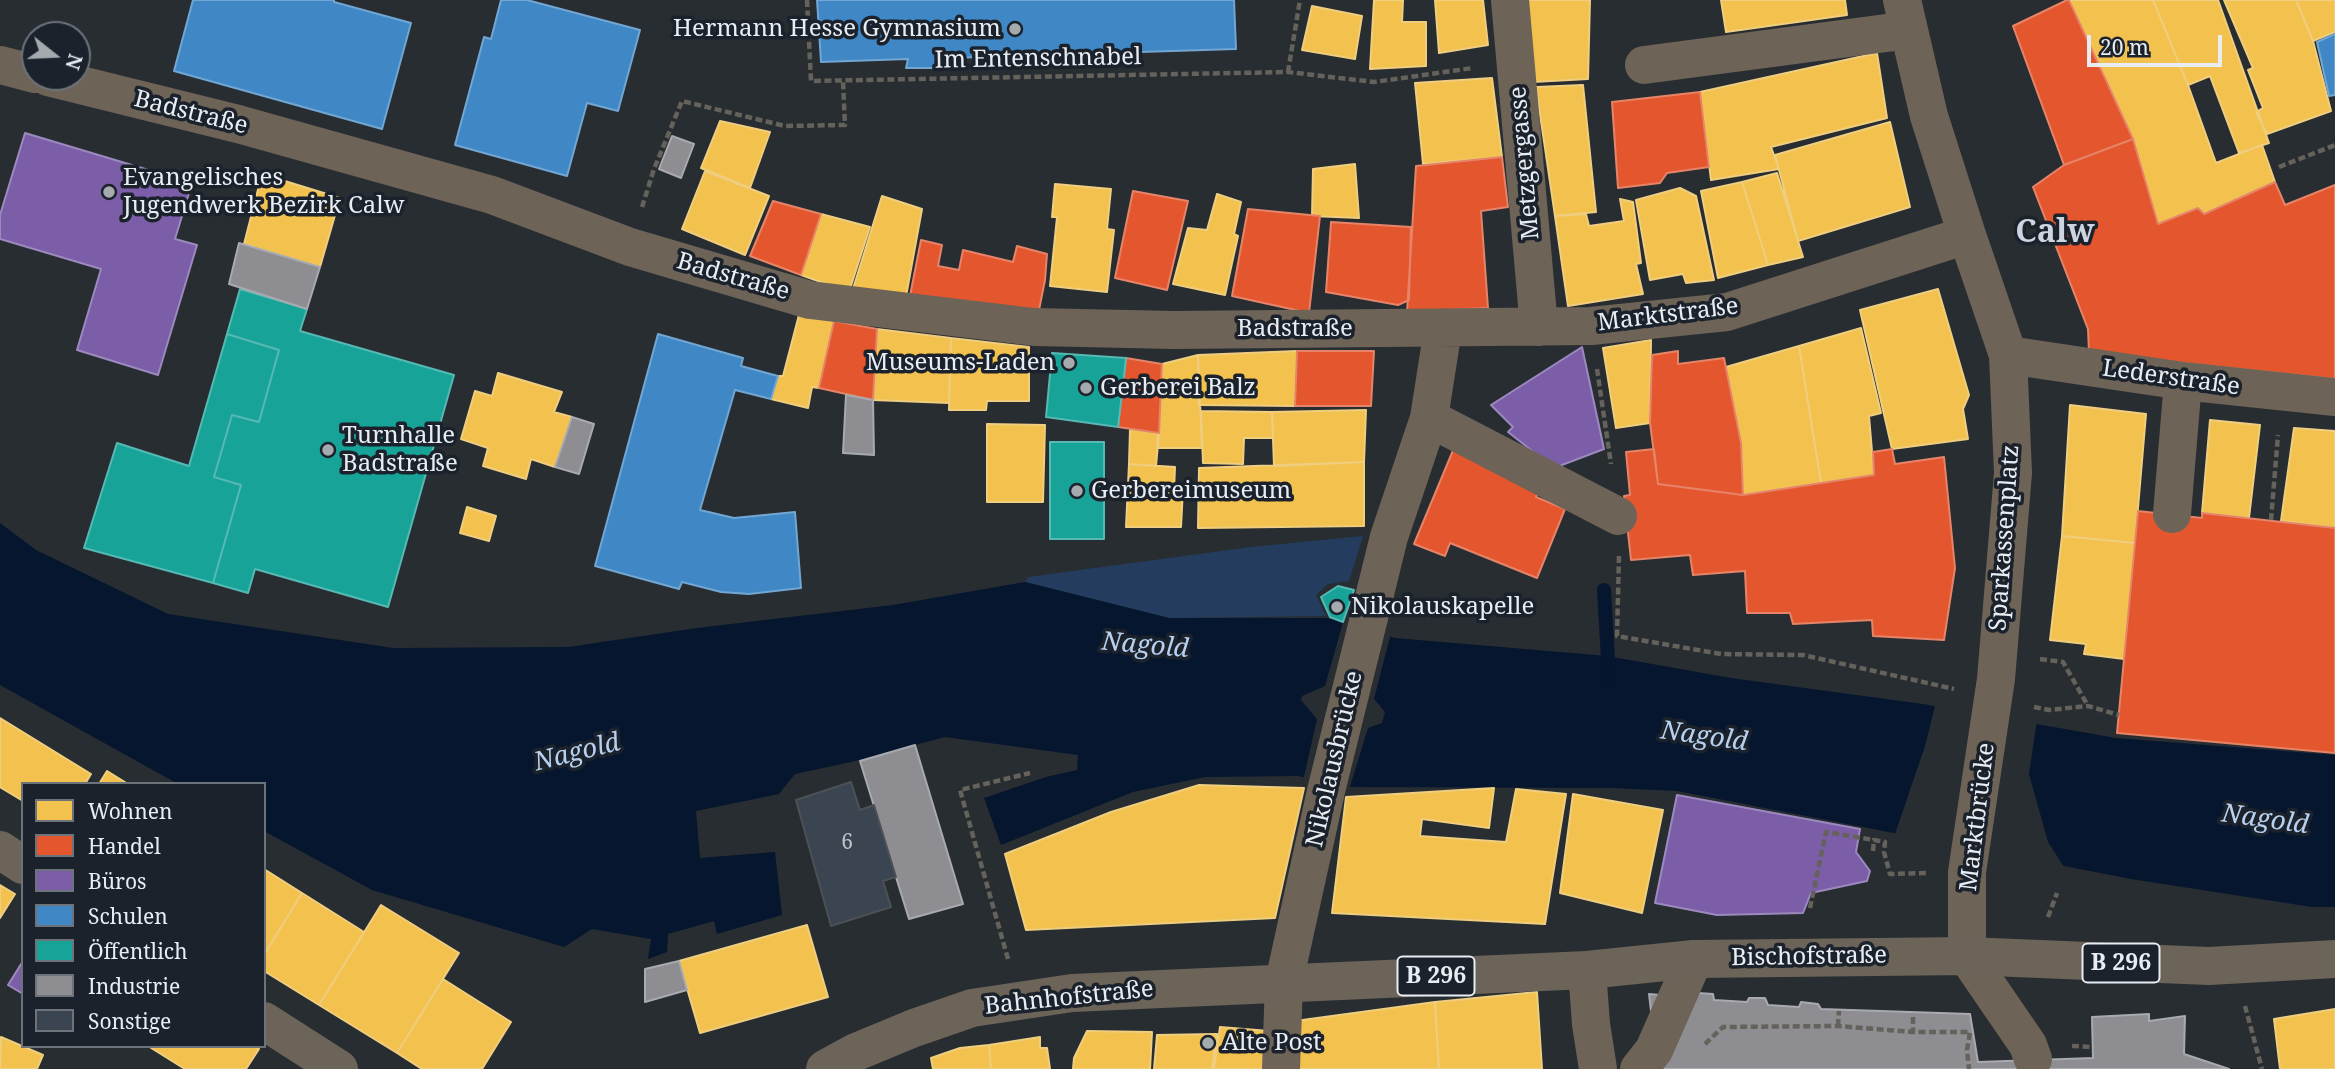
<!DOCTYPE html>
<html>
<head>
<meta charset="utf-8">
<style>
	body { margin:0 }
	#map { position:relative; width:2335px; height:1069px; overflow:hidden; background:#282d32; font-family:"Noto Serif",serif }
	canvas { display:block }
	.legend { position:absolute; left:21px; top:782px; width:245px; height:266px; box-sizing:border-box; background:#1b222b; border:2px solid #6d737b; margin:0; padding:9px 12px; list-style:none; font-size:21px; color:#e8edf3 }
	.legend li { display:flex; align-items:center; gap:14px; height:35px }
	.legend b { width:35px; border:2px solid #6d737b }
	.north { position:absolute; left:21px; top:21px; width:70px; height:70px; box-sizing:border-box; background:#1b222b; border:2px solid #6d737b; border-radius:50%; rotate:108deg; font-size:19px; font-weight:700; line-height:28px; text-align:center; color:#e8edf3 }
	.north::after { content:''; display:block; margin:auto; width:24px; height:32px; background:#a5aaaf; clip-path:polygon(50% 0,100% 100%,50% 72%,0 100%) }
	.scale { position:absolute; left:2087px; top:35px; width:135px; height:32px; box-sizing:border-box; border:4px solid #e8edf3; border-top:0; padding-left:9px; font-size:21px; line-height:24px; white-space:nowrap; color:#e8edf3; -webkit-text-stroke:5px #1b222b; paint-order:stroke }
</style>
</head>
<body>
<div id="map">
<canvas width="2335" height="1069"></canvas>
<ul class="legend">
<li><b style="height:19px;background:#f2c14e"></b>Wohnen</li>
<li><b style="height:19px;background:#e4572e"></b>Handel</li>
<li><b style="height:19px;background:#7b5ea7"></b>Büros</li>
<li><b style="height:19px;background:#3f88c5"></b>Schulen</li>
<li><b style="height:19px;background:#17a398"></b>Öffentlich</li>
<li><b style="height:19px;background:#8d8d92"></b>Industrie</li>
<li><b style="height:19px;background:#3a4551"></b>Sonstige</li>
</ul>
<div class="north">N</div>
<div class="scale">20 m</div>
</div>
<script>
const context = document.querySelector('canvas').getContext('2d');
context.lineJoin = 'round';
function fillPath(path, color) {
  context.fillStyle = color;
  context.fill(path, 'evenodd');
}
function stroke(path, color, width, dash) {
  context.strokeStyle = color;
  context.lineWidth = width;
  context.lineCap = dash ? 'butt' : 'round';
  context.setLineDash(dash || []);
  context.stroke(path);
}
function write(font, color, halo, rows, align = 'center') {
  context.font = font + ' "Noto Serif",serif';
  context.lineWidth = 7;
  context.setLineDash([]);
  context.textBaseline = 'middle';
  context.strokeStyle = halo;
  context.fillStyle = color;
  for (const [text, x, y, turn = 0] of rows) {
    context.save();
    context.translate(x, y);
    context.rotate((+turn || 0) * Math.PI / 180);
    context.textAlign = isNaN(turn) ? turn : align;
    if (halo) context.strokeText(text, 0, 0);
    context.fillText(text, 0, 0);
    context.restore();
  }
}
const green = new Path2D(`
	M1363 536 1349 581 1328 584 1316 595 1326 616 1169 618 1025 582 1028 577 1251 547Z`);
const water = new Path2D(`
	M0 523 36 550 168 614 393 648 568 647 697 628 893 605 1025 582 1169 618H1327L1395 638 1607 656 1731 678 1923 704 2116 738 2335 755V907H2312L2131 879 1677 791 1612 788 1351 787 1298 776 1205 777 1133 792 1001 845 984 798 1046 777 1077 770 1078 755 945 737 851 762 795 774 779 794 696 811 700 858 775 852 782 915 717 934 714 921 668 934 667 952 648 959 651 939 592 929 564 947 372 890 264 831V784H178L0 685Z`);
const pier = new Path2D(`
	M1344 619 1391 633 1374 699 1385 712 1382 723 1368 728 1349 790 1303 781 1317 719 1301 700 1302 696 1325 686Z
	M1936 702 2037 720 2029 774 2048 842 2066 870 1894 837 1925 746Z`);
const homes = new Path2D(`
	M1374 0H1403L1402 22H1426V66L1370 69Z
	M1435 0H1483L1488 45 1439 53Z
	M1524 0H1590L1588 79 1533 82Z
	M1721 0H1845L1847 15 1726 32Z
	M2069 0H2153L2188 85 2216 163 2262 145 2275 182 2204 214 2198 208 2158 224 2133 139Z
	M2153 0H2218L2269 143 2239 153 2210 76 2188 85Z
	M2224 0H2296L2313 41 2331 111 2267 134 2256 112 2263 108 2248 70 2253 68Z
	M2296 0H2335V32L2313 41Z
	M1312 6 1362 16 1355 59 1302 50Z
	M1877 53 1887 118 1771 147 1779 169 1711 180 1700 92Z
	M1492 78 1502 157 1423 164 1415 83Z
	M1583 85 1596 212 1555 216 1536 87Z
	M720 121 770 132 750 188 701 168Z
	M1890 122 1910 207 1798 241 1775 155Z
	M1355 164 1359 218 1312 216 1313 169Z
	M705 171 769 196 745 255 682 229Z
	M1777 173 1803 257 1768 265 1742 182Z
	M262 174 340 198 320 267 244 244Z
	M1742 182 1768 265 1718 278 1701 191Z
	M1055 184 1111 189 1107 229 1114 230 1107 292 1050 286 1057 217H1052Z
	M1680 188 1696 196 1714 280 1686 283 1683 274 1650 280 1636 200Z
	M1217 194 1241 202 1234 234 1238 236 1225 295 1173 284 1188 228 1207 230Z
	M882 196 922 209 905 302 852 292Z
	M1620 199 1633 202 1641 263 1636 264 1643 294 1568 306 1555 216 1586 214 1589 226 1624 221Z
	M821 214 870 227 849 292 801 275Z
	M1938 289 1969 395 1963 409 1968 439 1892 449 1860 310Z
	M800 311 834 321 819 388 812 387 808 408 771 399 778 376H783Z
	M1861 328 1881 413 1869 416 1874 475 1821 483 1799 346Z
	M877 329 951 338 949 403 873 400Z
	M951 338 1029 347V401H987L986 410H949Z
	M1651 340 1650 423 1616 428 1603 348Z
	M1799 346 1821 483 1743 495 1741 443 1726 367Z
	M1297 351 1295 406 1199 405 1198 355Z
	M1198 355 1202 448H1157L1162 364Z
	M498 373 562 392 554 412 572 417 555 467 531 459 526 479 483 466 488 448 461 439 475 391 492 396Z
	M2070 405 2146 414 2135 543 2062 536Z
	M1366 410 1364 462 1274 466 1272 412Z
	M1201 411 1272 412 1273 438H1244L1243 464 1203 463Z
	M2210 420 2260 425 2249 518 2202 513Z
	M987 424 1045 425 1043 502H987Z
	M2294 428 2335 431V528L2281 521Z
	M1130 429 1159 433 1156 466 1129 464Z
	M1364 462V526L1198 528 1199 468Z
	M1129 464 1175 467 1174 490 1183 489 1181 527H1126Z
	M467 507 496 516 489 541 460 533Z
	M2062 536 2135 543 2124 659 2084 654 2086 644 2050 640Z
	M0 718 91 774 85 784H23V801L0 787Z
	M107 771 128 784H99Z
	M1199 785 1304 788 1275 918 1026 930 1005 854 1111 812Z
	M1494 788 1489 828 1422 819 1420 836 1506 842 1516 789 1566 794 1545 924 1332 913 1346 797Z
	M1573 794 1663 810 1642 913 1560 893Z
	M264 869 302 893 264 955Z
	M0 885 15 894 0 918Z
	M302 893 364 932 319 1005 264 971V955Z
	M381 905 459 953 397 1053 319 1005Z
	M807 925 828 997 700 1033 679 961Z
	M443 979 511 1022 482 1069H422L397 1053Z
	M1537 992 1542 1069H1439L1435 1002Z
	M1435 1002 1439 1069H1297L1295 1021Z
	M2335 1009V1069H2280L2274 1019Z
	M1220 1027 1269 1031 1265 1069H1214Z
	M1087 1031 1152 1032 1150 1069H1073L1074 1058Z
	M1217 1034 1212 1069H1154L1157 1035Z
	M1 1037 43 1055 37 1069H0Z
	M1040 1037V1048H1047L1050 1069H991L989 1045Z
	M989 1045 991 1069H933L931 1058 960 1048Z
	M148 1046H255L259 1049 246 1069H185Z`);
const shops = new Path2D(`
	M2067 0H2069L2133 139 2064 165 2013 26Z
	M1700 92 1709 167 1667 173 1660 183 1618 188 1612 102Z
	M2133 139 2158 224 2198 208 2204 214 2275 182 2285 205 2335 185V379L2089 353 2088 329 2033 187 2064 165Z
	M1502 157 1508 207 1481 211 1488 308 1407 312 1416 166Z
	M1133 191 1188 201 1167 290 1115 278Z
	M773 201 821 214 801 275 750 256Z
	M1248 209 1320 216 1309 313 1232 296Z
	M1331 222 1411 227 1409 300 1398 305 1326 292Z
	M921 240 942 245 938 266 959 270 963 250 1013 262 1017 246 1047 254 1045 280 1037 320 909 301Z
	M834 321 877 329 873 400 819 388Z
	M1297 351H1374L1371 406H1295Z
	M1678 351V364L1724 358 1741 443 1743 495 1658 484 1650 423 1652 355Z
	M1126 358 1162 364 1159 433 1118 427Z
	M1454 448 1540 486 1536 497 1565 509 1537 578 1450 543 1445 556 1414 544Z
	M1654 449 1658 484 1743 495 1874 475 1873 452 1892 449 1895 464 1944 457 1955 568 1944 640 1873 636 1872 620 1793 624 1790 613H1747L1745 571 1693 575 1690 555 1631 560 1624 496 1630 495 1626 452Z
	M2138 511 2202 518V513L2335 528V753L2117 733Z`);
const offices = new Path2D(`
	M25 133 192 183 175 239 197 245 158 375 77 350 101 269 0 239V215Z
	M1582 347 1604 449 1554 468 1508 432 1513 427 1491 405Z
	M1677 795 1860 829 1856 852 1870 871 1867 881 1811 893 1803 913 1717 915 1655 903Z
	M23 961V994L8 985Z`);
const schools = new Path2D(`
	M193 0H334V2L411 23 382 129 174 71Z
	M501 0H527L640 30 618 111 587 103 567 176 455 145 484 37 491 39Z
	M817 0H1234L1236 49 950 58 948 68H906L908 59 821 62Z
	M2335 34V95L2329 96 2317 42Z
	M658 334 743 358 741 366 778 376 771 399 735 390 700 510 734 518 795 512 801 588 749 594 721 592 682 582 679 589 595 566Z`);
const public = new Path2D(`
	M240 289 307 309 300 331 454 375 388 607 255 569 248 593 213 583 241 485 214 477 232 415 259 422 279 350 227 334Z
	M227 334 279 350 259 422 232 415 214 477 241 485 213 583 84 548 117 443 189 466Z
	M1052 353 1126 358 1118 427 1046 417Z
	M1050 442H1104V539H1050Z
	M1338 586 1354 590 1343 622 1330 617 1321 597Z`);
const industry = new Path2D(`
	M672 136 694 144 681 178 659 169Z
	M239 243 320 267 307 309 229 284Z
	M846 395 873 400 874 455 843 453Z
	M572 417 594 424 579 474 555 467Z
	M915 745 963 904 909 919 860 761Z
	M679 961 687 990 645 1002V969Z
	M1698 993 1713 994 1714 1000 1747 1002 1749 998H1765L1768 1005 1799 1007 1801 1002 1818 1004 1821 1009 1970 1014 1978 1062 2093 1058 2092 1017 2149 1014V1021L2185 1016 2184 1054 2229 1069H1658L1649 994 1694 998Z`);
const stream = new Path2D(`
	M1604 590 1609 676`);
const building = new Path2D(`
	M851 782 860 810 874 805 896 877 883 881 891 907 831 926 796 800Z`);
const path = new Path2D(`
	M807 0 811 81 1288 72 1374 82 1473 68
	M1288 72 1300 0
	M2279 167 2335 145
	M642 207 654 169 682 101 785 126 845 125 843 81
	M1597 369 1611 464
	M2271 520 2278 435
	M1619 556 1617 636 1721 654 1803 655 1954 689
	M2040 659 2063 662 2088 706
	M2034 707 2049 710 2088 706 2119 715
	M1873 851 1874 840 1885 842 1884 852 1890 874 1926 873
	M1810 908 1826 832 1874 840
	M2048 917 2057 893
	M1008 959 960 790 1030 773
	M2245 1006 2262 1069
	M1913 1017V1032
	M1838 1026 1839 1011
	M1705 1044 1723 1027 1838 1026 1913 1032H1970L1967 1050 1969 1069
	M2072 1046 2092 1047`);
const minor = new Path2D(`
	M1510 0 1539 327
	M1902 0 1929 116 1967 235 2008 355 2013 473 1996 679 1967 872V956L2028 1045 2033 1059
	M0 65 35 74
	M1644 65 1909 30
	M48 77 238 124 492 195 630 247 810 300 1034 327 1174 330 1591 326 1727 312 1967 235
	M2008 355 2183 381 2335 397
	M1429 418 1618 516
	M2172 514 2183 381
	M1587 970 1591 1024 1598 1069
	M1281 1069 1284 982 1326 791 1389 537 1429 418 1443 329
	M1639 1069 1654 1050 1694 959`);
const major = new Path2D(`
	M0 850 23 865
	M264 1021 339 1069
	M825 1069 856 1052 914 1028 972 1008 1072 993 1587 970 1694 959 1967 956 2209 966 2335 959`);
const markers = [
	[1015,29,7,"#a5aaaf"],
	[109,192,7,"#a5aaaf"],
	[1069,363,7,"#a5aaaf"],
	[1086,388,7,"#a5aaaf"],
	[328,450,7,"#a5aaaf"],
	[1077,491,7,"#a5aaaf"],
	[1337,607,7,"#a5aaaf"],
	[1208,1043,7,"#a5aaaf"]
];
const numberNames = [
	["6",847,843]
];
const shields = [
	[2121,963,77],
	[1436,976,77]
];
const shieldNames = [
	["B 296",2121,963],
	["B 296",1436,976]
];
const poiNames = [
	["Hermann Hesse Gymnasium",1001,29,"right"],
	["Evangelisches",123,178],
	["Jugendwerk Bezirk Calw",123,206],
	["Museums-Laden",1055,363,"right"],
	["Gerberei Balz",1100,388],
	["Turnhalle",342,436],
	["Badstraße",342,464],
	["Gerbereimuseum",1091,491],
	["Nikolauskapelle",1351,607],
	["Alte Post",1222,1043]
];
const streetNames = [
	["Im Entenschnabel",1038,59,-1],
	["Badstraße",191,113,14],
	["Metzgergasse",1525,163,-95],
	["Badstraße",733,277,16],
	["Marktstraße",1668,315,-7],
	["Badstraße",1295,329],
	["Lederstraße",2171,378,8],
	["Sparkassenplatz",2005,538,-86],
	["Nikolausbrücke",1335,759,-77],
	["Marktbrücke",1978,817,-83],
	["Bischofstraße",1809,957,-1],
	["Bahnhofstraße",1069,998,-6]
];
const waterNames = [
	["Nagold",1145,646,5],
	["Nagold",1704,737,8],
	["Nagold",577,753,-14],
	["Nagold",2265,820,8]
];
const districtNames = [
	["Calw",2055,233]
];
fillPath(green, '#243d5e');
fillPath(water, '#05162e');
fillPath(pier, '#282d32');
fillPath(homes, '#f2c14e');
stroke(homes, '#efce80', 2);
fillPath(shops, '#e4572e');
stroke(shops, '#e58469', 2);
fillPath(offices, '#7b5ea7');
stroke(offices, '#9c89be', 2);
fillPath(schools, '#3f88c5');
stroke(schools, '#72a6d3', 2);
fillPath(public, '#17a398');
stroke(public, '#56b9b3', 2);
fillPath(industry, '#8d8d92');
stroke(industry, '#a8aaaf', 2);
stroke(stream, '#05162e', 14);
fillPath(building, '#3a4551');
stroke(building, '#4d5155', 2);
stroke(path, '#65625c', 4.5, [7, 3.5]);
stroke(minor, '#6d6357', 38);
stroke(major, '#6c6458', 38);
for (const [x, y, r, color] of markers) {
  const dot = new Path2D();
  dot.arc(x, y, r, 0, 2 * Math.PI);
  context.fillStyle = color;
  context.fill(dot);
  stroke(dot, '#1b222b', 2.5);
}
write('21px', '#bcc3ca', null, numberNames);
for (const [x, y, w] of shields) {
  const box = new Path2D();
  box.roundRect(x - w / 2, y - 19.5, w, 39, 5);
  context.fillStyle = '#1b222b';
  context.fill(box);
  stroke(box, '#e8edf3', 2);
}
write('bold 23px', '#e8edf3', null, shieldNames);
write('24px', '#e8edf3', '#1b222b', poiNames, 'left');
write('24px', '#e8edf3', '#1b222b', streetNames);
write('italic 26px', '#b7d0ef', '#1b222b', waterNames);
write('bold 32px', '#ccd5e1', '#1b222b', districtNames);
</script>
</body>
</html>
